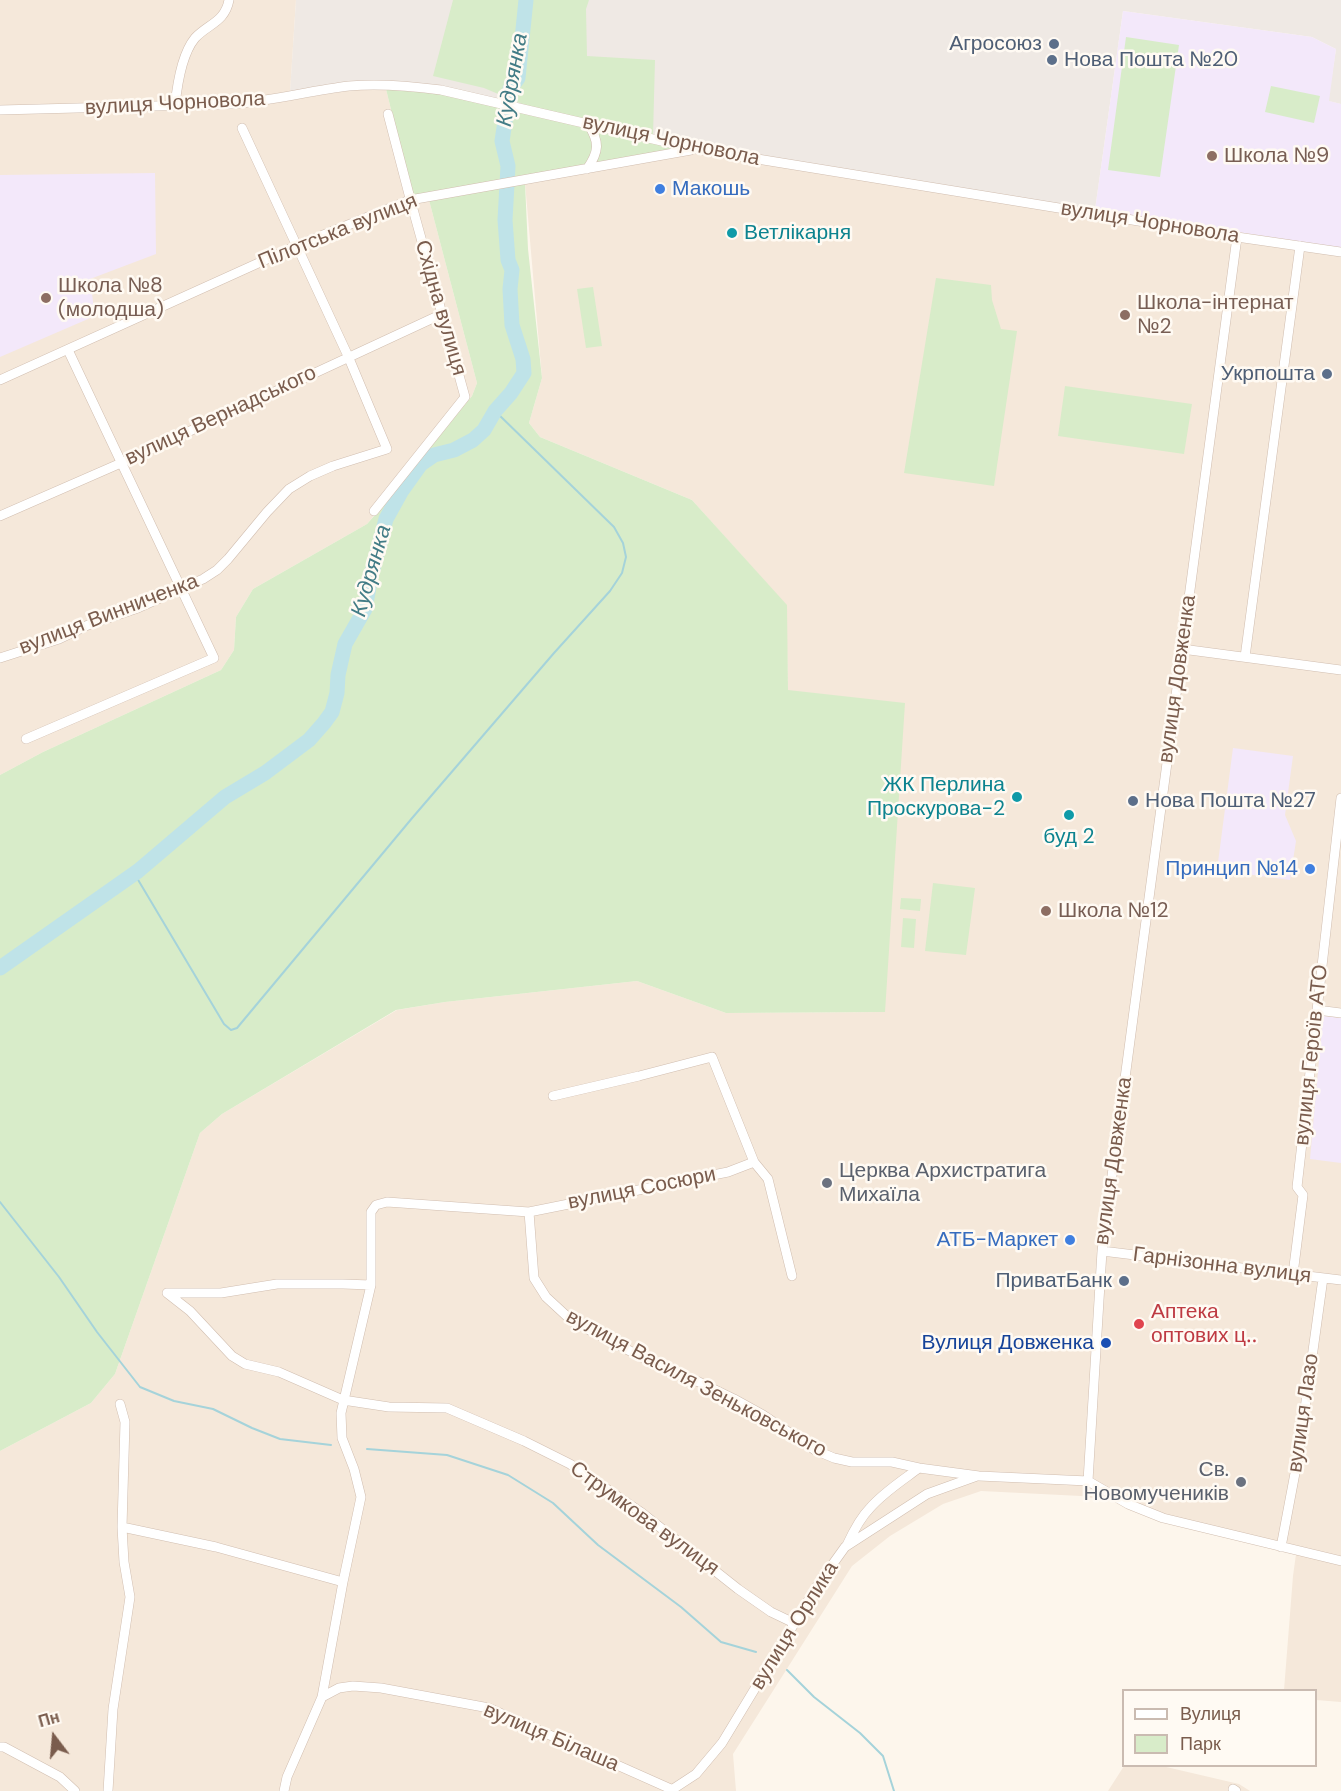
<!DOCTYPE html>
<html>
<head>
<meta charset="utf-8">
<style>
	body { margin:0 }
	#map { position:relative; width:1341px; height:1791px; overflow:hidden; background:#fdf6ec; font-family:"DM Sans",sans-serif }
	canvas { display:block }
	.legend { position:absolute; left:1122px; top:1689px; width:195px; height:78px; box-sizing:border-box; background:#fffaf3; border:2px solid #cabbb1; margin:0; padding:8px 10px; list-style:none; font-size:18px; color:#7a5c4d }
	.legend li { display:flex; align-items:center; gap:12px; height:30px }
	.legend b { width:30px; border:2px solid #cabbb1 }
	.north { position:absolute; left:24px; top:1707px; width:60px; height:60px; -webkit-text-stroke:4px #fffaf3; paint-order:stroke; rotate:344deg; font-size:16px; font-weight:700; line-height:24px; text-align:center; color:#7a5c4d }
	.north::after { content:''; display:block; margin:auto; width:21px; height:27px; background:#7a5c4d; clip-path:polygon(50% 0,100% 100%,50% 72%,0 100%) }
</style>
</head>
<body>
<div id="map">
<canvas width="1341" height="1791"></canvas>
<ul class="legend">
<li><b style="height:8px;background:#fff"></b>Вулиця</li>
<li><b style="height:16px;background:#d8ecc9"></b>Парк</li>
</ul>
<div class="north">Пн</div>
</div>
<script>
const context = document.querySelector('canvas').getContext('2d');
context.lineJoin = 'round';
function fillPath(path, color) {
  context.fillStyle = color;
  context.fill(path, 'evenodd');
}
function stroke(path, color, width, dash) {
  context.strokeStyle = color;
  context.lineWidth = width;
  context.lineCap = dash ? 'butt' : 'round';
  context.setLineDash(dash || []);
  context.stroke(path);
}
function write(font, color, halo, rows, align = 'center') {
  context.font = font + ' "DM Sans",sans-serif';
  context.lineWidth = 5;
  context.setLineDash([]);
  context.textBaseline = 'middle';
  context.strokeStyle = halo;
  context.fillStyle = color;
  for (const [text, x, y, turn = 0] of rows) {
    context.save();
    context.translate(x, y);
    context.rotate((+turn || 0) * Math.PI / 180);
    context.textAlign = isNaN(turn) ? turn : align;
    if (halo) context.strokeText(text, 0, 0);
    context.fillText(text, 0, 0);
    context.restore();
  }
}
const residential = new Path2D(`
	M0 0H296L290 93 231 102 0 107Z
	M386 89 412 196 0 376V114L231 109 262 105 352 90Z
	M697 153 1233 240 1106 1256 1341 1284V1702L1316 1700V1690H1284L1293 1576 1297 1547 1164 1515 1139 1506 1081 1496 981 1491 943 1504 890 1536 852 1566 733 1754 736 1791H0V1451L91 1403 115 1374 200 1133 222 1114 397 1010 445 1002 637 981 726 1013 885 1012 788 690 786 605 692 500 540 437 529 423 542 378 525 183Z
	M429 200 477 383 472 396 367 524 253 589 236 617 234 650 221 670 43 752 0 775V384L298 249 411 203Z
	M1240 241 1341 255V1277L1106 1248Z
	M1124 1766H1162L1239 1784 1250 1791H1108Z`);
const industrial = new Path2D(`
	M296 0H1341V104L1328 101 1336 49 1312 37 1123 11 1095 210 697 146 413 83 290 92Z`);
const education = new Path2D(`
	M1123 11 1312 37 1336 49 1329 101 1341 104V248L1095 210Z
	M155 173 156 254 90 279 95 316 0 357V175Z
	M1233 748 1293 756 1285 815 1296 841 1290 880 1217 870Z
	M1323 1016 1341 1018V1163L1310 1159Z`);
const green = new Path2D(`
	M453 0H589L586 9 587 56 655 60 653 136 529 107 484 88 433 76Z
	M1126 37 1179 45 1160 177 1108 170Z
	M1271 86 1320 96 1314 123 1265 112Z
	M386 89 440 94 586 128C595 141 595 152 585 165L412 196Z
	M596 130 678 149 596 163 601 147Z
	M525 183 528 249 542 378 529 423 540 437 692 500 787 605 788 690 905 703 885 1012 726 1013 637 981 445 1002 396 1010 222 1114 200 1133 115 1374 91 1403 0 1451V775L43 752 221 670 234 650 236 617 253 589 367 524 381 508 472 396 477 383 429 200Z
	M936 278 991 285 992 300 1001 329 1017 331 994 486 904 473Z
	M593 287 602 346 586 348 577 289Z
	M1065 386 1192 404 1184 454 1058 436Z
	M933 883 975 888 966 955 925 951Z
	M901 898 921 899 920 911 900 909Z
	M903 918 916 919 914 948 901 947Z`);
const stream = new Path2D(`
	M134 873 224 1024 231 1030 237 1028 413 817 554 653 610 591 622 573 626 557 623 543 614 527 495 411
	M0 1202 59 1277 97 1332 140 1387 174 1401 213 1409 252 1428 280 1439 331 1445
	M367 1449 447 1455 508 1475 553 1503 598 1545 681 1607 721 1642 756 1652
	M787 1670 814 1697 860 1733 883 1756 894 1791`);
const river = new Path2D(`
	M0 968 138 871 225 797 265 773 309 740 324 723 332 712 337 693 338 675 345 644 365 609 371 576 386 519 401 492 421 464 434 455 454 450 473 440 484 430 495 411 511 393 524 373 523 359 512 325 510 289 512 270 508 260 505 220 508 166 502 141 510 89 518 78 526 0`);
const minor = new Path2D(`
	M175 106C177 86 181 55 195 38 208 24 225 22 229 0
	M0 110 231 104C271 101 309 91 349 86 380 83 411 86 441 90L696 149 1237 237 1341 252
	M587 169C599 152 600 142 588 124
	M0 380 296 246 410 200 691 150
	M374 511 465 397 411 202 388 114
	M0 516 121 463 442 314
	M1182 649 1341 670
	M1245 657 1300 246
	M0 658 59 639 88 625 138 608 203 579 217 570 228 559 267 512 289 489 310 476 333 466 387 449 348 356 242 128
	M26 739 214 658 68 350
	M1317 1010 1341 1013
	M553 1096 639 1076 712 1057 754 1162 768 1179 792 1276
	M529 1212 728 1172 754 1162
	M1102 1251 1341 1280
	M1293 1274 1303 1195 1297 1187 1341 798
	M167 1293 190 1311 232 1356 245 1364 279 1372 343 1400 389 1407 447 1408 524 1441 570 1464 642 1513 738 1589 771 1612 794 1623
	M167 1293H221L277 1284H343L371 1285
	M1088 1481 1102 1251 1237 237
	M122 1527 216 1547 343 1582
	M847 1545C853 1532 860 1518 870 1508 884 1492 903 1480 919 1468
	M1281 1547 1299 1452 1323 1278
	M322 1697 339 1688 353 1686 381 1688 489 1708 671 1789
	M0 1747H4L60 1777 75 1791
	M1233 1789 1236 1791
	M108 1791 113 1709 130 1597 124 1562 122 1527 125 1422 120 1404
	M284 1791 287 1777 322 1697 343 1582 361 1497 354 1469 342 1438 341 1413 371 1285V1212L376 1205 387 1202 529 1212 534 1278 546 1297 572 1321 659 1366 699 1382 734 1399 763 1415 815 1450 834 1458 852 1462H892L919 1468 979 1476 1088 1481 1128 1504 1163 1518 1341 1561
	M670 1791 696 1774 722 1743 817 1586 845 1547 927 1494 977 1476`);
const markers = [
	[1054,44,6,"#5c6f8a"],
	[1052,60,6,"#5c6f8a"],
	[1212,156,6,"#8d6e63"],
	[660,189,6,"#3f7fe0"],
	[732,233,6,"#0f9aa8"],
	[46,298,6,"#8d6e63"],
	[1125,315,6,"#8d6e63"],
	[1327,374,6,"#5c6f8a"],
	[1017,797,6,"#0f9aa8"],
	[1133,801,6,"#5c6f8a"],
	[1069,815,6,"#0f9aa8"],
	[1310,869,6,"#3f7fe0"],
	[1046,911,6,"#8d6e63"],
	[827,1183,6,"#6b7280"],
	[1070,1240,6,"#3f7fe0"],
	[1124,1281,6,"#5c6f8a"],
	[1139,1324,6,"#e0444e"],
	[1106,1343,6,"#1a4fb4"],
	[1241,1482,6,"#6b7280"]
];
const serviceNames = [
	["Агросоюз",1042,44],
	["Нова Пошта №20",1064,60,"left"],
	["Укрпошта",1315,374],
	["Нова Пошта №27",1145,801,"left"],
	["ПриватБанк",1112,1281]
];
const streetNames = [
	["вулиця Чорновола",175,104,-3],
	["вулиця Чорновола",671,141,12],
	["вулиця Чорновола",1150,223,9],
	["Пілотська вулиця",338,232,-22],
	["Східна вулиця",440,308,74],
	["вулиця Вернадського",221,416,-25],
	["вулиця Винниченка",109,615,-21],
	["вулиця Довженка",1178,679,-82],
	["вулиця Героїв АТО",1312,1055,-84],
	["вулиця Довженка",1114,1161,-82],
	["вулиця Сосюри",642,1189,-11],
	["Гарнізонна вулиця",1222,1266,7],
	["вулиця Василя Зеньковського",696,1384,28],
	["вулиця Лазо",1304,1413,-82],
	["Струмкова вулиця",644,1519,36],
	["вулиця Орлика",795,1626,-58],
	["вулиця Білаша",551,1738,23]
];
const educationNames = [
	["Школа №9",1224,156],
	["Школа №8",58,286],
	["(молодша)",58,310],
	["Школа-інтернат",1137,303],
	["№2",1137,327],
	["Школа №12",1058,911]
];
const shopNames = [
	["Макошь",672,189,"left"],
	["Принцип №14",1298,869],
	["АТБ-Маркет",1058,1240]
];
const cultureNames = [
	["Ветлікарня",744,233],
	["ЖК Перлина",1005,785,"right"],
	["Проскурова-2",1005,809,"right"],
	["буд 2",1069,837,"center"]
];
const worshipNames = [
	["Церква Архистратига",839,1171],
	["Михаїла",839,1195],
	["Св.",1229,1470,"right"],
	["Новомучеників",1229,1494,"right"]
];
const healthNames = [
	["Аптека",1151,1312],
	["оптових ц‥",1151,1336]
];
const transitNames = [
	["Вулиця Довженка",1094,1343]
];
const waterNames = [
	["Кудрянка",513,80,-80],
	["Кудрянка",372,571,-74]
];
fillPath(residential, '#f5e8da');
fillPath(industrial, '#efe9e4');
fillPath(education, '#f3e8fa');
fillPath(green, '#d8ecc9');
stroke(stream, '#a5d3da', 2);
stroke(river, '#bfe3e8', 15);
stroke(minor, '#d1beb0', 10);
stroke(minor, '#fff', 9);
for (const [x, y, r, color] of markers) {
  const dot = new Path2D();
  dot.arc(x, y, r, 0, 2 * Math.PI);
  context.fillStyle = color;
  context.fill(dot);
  stroke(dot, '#fffaf3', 2);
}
write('21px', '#4e5e75', '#fffaf3', serviceNames, 'right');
write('21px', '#7a5c4d', '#fffaf3', streetNames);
write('21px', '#785e54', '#fffaf3', educationNames, 'left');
write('21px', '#366cbe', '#fffaf3', shopNames, 'right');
write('21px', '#0d838f', '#fffaf3', cultureNames, 'left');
write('21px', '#5b616d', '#fffaf3', worshipNames, 'left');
write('21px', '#be3a42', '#fffaf3', healthNames, 'left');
write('21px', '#164399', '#fffaf3', transitNames, 'right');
write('italic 22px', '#437c86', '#fffaf3', waterNames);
</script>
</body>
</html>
